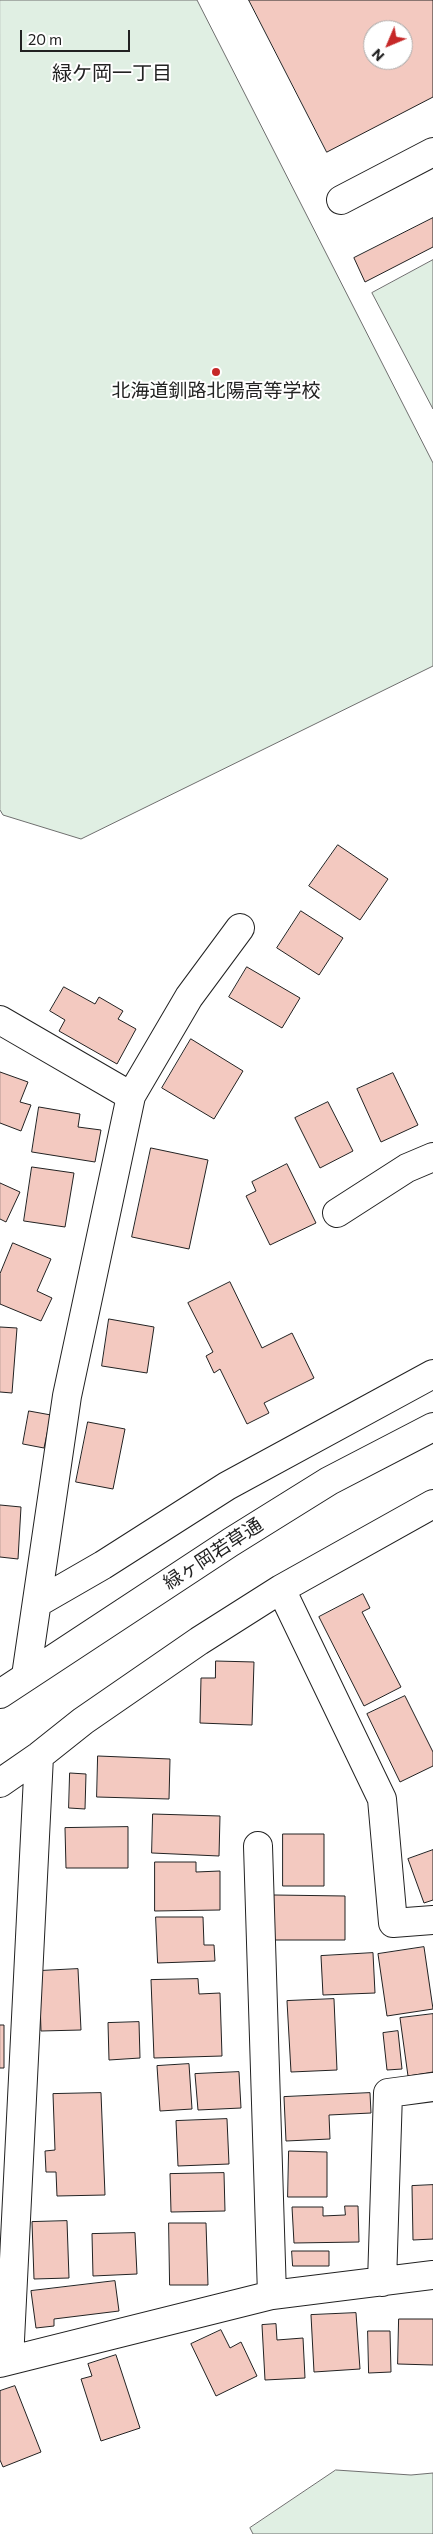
<!DOCTYPE html>
<html>
<head>
<meta charset="utf-8">
<style>
	body { margin:0 }
	#map { position:relative; width:433px; height:2534px; overflow:hidden; background:#fff; font-family:Commissioner,sans-serif }
	canvas { display:block }
	.north { position:absolute; left:363px; top:20px; width:50px; height:50px; box-sizing:border-box; background:#fff; border:1px solid #a7a7a7; border-radius:50%; rotate:225deg; font-size:14px; font-weight:700; line-height:20px; text-align:center; color:#222 }
	.north::after { content:''; display:block; margin:auto; width:18px; height:22px; background:#c62828; clip-path:polygon(50% 0,100% 100%,50% 72%,0 100%) }
	.scale { position:absolute; left:20px; top:30px; width:110px; height:22px; box-sizing:border-box; border:2px solid #222; border-top:0; padding-left:6px; font-size:15px; line-height:18px; white-space:nowrap; color:#222; -webkit-text-stroke:4px #fff; paint-order:stroke }
</style>
</head>
<body>
<div id="map">
<canvas width="433" height="2534"></canvas>
<div class="north">N</div>
<div class="scale">20 m</div>
</div>
<script>
const context = document.querySelector('canvas').getContext('2d');
context.lineJoin = 'round';
function fillPath(path, color) {
  context.fillStyle = color;
  context.fill(path, 'evenodd');
}
function stroke(path, color, width, dash) {
  context.strokeStyle = color;
  context.lineWidth = width;
  context.lineCap = dash ? 'butt' : 'round';
  context.setLineDash(dash || []);
  context.stroke(path);
}
function write(font, color, halo, rows, align = 'center') {
  context.font = font + ' Commissioner,"Noto Sans JP",sans-serif';
  context.lineWidth = 4;
  context.setLineDash([]);
  context.textBaseline = 'middle';
  context.strokeStyle = halo;
  context.fillStyle = color;
  for (const [text, x, y, turn = 0] of rows) {
    context.save();
    context.translate(x, y);
    context.rotate((+turn || 0) * Math.PI / 180);
    context.textAlign = isNaN(turn) ? turn : align;
    if (halo) context.strokeText(text, 0, 0);
    context.fillText(text, 0, 0);
    context.restore();
  }
}
const green = new Path2D(`
	M0 0H197L433 463V666L81 839 3 815 0 810Z
	M433 260V409L372 293Z
	M336 2470 411 2475 433 2473V2534H253L250 2528Z`);
const building = new Path2D(`
	M249 0H433V97L327 152ZM373 30H403V60H373Z
	M433 218V247L365 282 354 258Z
	M338 845 388 879 360 920 309 886Z
	M301 911 343 938 319 975 277 948Z
	M247 967 300 998 282 1028 229 997Z
	M64 987 95 1004 99 997 123 1011 118 1019 136 1029 117 1064 59 1031 65 1020 50 1011Z
	M191 1039 243 1071 214 1119 162 1088Z
	M0 1072 28 1082 20 1102 31 1105 21 1131 0 1123Z
	M393 1073 418 1125 381 1142 357 1089Z
	M328 1102 353 1151 320 1168 295 1118Z
	M39 1107 80 1114 78 1127 101 1130 95 1162 32 1152Z
	M151 1148 208 1160 189 1249 132 1237Z
	M287 1164 316 1223 270 1245 246 1196 256 1191 252 1182Z
	M32 1167 74 1173 65 1227 24 1221Z
	M0 1183 20 1192 6 1222 0 1219Z
	M13 1243 51 1259 37 1291 52 1298 41 1321 0 1304V1274Z
	M230 1282 262 1348 292 1333 314 1378 264 1403 269 1413 247 1424 220 1369 214 1373 206 1356 213 1352 188 1303Z
	M109 1319 154 1327 147 1373 102 1366Z
	M0 1327 17 1328 12 1393 0 1392Z
	M29 1411 51 1415 44 1448 23 1444Z
	M88 1422 125 1429 113 1489 76 1482Z
	M0 1505 21 1507 18 1559 0 1557Z
	M363 1594 370 1608 362 1612 401 1687 364 1706 319 1617Z
	M216 1661 254 1662 252 1725 200 1723 201 1678H215Z
	M405 1696 433 1752V1766L400 1782 367 1714Z
	M98 1756 170 1759 169 1799 97 1797Z
	M70 1773 86 1774 85 1809 69 1808Z
	M153 1814 220 1816 219 1856 152 1853Z
	M128 1827V1868H66L65 1828Z
	M283 1834H324V1886H283Z
	M433 1850V1900L424 1903 408 1859Z
	M155 1862H196V1872L220 1871V1910L155 1911Z
	M274 1895 345 1896V1940H274Z
	M156 1917H203L204 1945H214L215 1961 158 1963Z
	M424 1947 433 2009 387 2016 378 1954Z
	M373 1953 375 1993 323 1995 321 1956Z
	M78 1969 81 2030 41 2031 39 1971Z
	M198 1979 199 1994 220 1993 222 2056 154 2058 151 1980Z
	M334 1999 337 2070 291 2072 287 2001Z
	M433 2014V2072L408 2076 400 2018Z
	M139 2022 140 2058 109 2060 108 2023Z
	M0 2025H4V2068H0Z
	M398 2031 402 2069 387 2070 383 2033Z
	M189 2064 192 2109 160 2111 157 2066Z
	M239 2072 241 2108 198 2110 195 2074Z
	M101 2093 105 2195 57 2196 56 2172H46L45 2151 55 2150 53 2094Z
	M370 2093 371 2113 329 2115 330 2139 286 2141 284 2097Z
	M227 2119 229 2164 178 2166 176 2121Z
	M289 2151 327 2152V2197H288Z
	M224 2173 225 2211 171 2212 170 2174Z
	M433 2185V2239L413 2240 412 2186Z
	M345 2206H358L359 2242 294 2243 292 2207H323V2216L345 2215Z
	M67 2221 69 2278 34 2279 32 2222Z
	M169 2223H206L208 2285H170Z
	M135 2233 137 2274 93 2276 92 2234Z
	M292 2251H329V2266H293Z
	M115 2281 119 2311 54 2319V2326L36 2328 31 2291Z
	M356 2313 360 2369 314 2372 311 2315Z
	M399 2319H433V2365L398 2364Z
	M276 2324 277 2340 303 2338 305 2378 265 2380 262 2325Z
	M221 2330 230 2348 241 2342 257 2376 216 2396 191 2344Z
	M368 2331H390L391 2372 369 2373Z
	M116 2355 140 2428 101 2441 81 2379 92 2376 88 2364Z
	M15 2386 41 2452 3 2467 0 2460V2391Z`);
const minor = new Path2D(`
	M341 200 433 152
	M0 1020 131 1096
	M337 1213 407 1168 433 1157
	M281 1589 382 1799 393 1923 433 1920
	M37 1603 103 1565 227 1486 433 1374
	M26 1676 67 1396 131 1096 189 997 240 928
	M0 1694 231 1542 329 1481 433 1427
	M0 1783 39 1756 83 1721 199 1641 281 1589 433 1504
	M258 1846 272 2295
	M382 2282 388 2093 433 2087
	M9 2360 39 1756
	M0 2363 272 2295 433 2275`);
const markers = [
	[216,372,5,"#c62828"]
];
const poiNames = [
	["北海道釧路北陽高等学校",216,391]
];
const streetNames = [
	["緑ヶ岡若草通",213,1554,-33]
];
const neighbourhoodNames = [
	["緑ケ岡一丁目",112,73]
];
fillPath(green, '#e0efe3');
stroke(green, '#6f6f6f', 1);
fillPath(building, '#f3c9c0');
stroke(building, '#222', 1);
stroke(minor, '#222', 30);
stroke(minor, '#fff', 28);
for (const [x, y, r, color] of markers) {
  const dot = new Path2D();
  dot.arc(x, y, r, 0, 2 * Math.PI);
  context.fillStyle = color;
  context.fill(dot);
  stroke(dot, '#fff', 2);
}
write('19px', '#222', '#fff', poiNames);
write('19px', '#222', '#fff', streetNames);
write('20px', '#222', '#fff', neighbourhoodNames);
</script>
</body>
</html>
